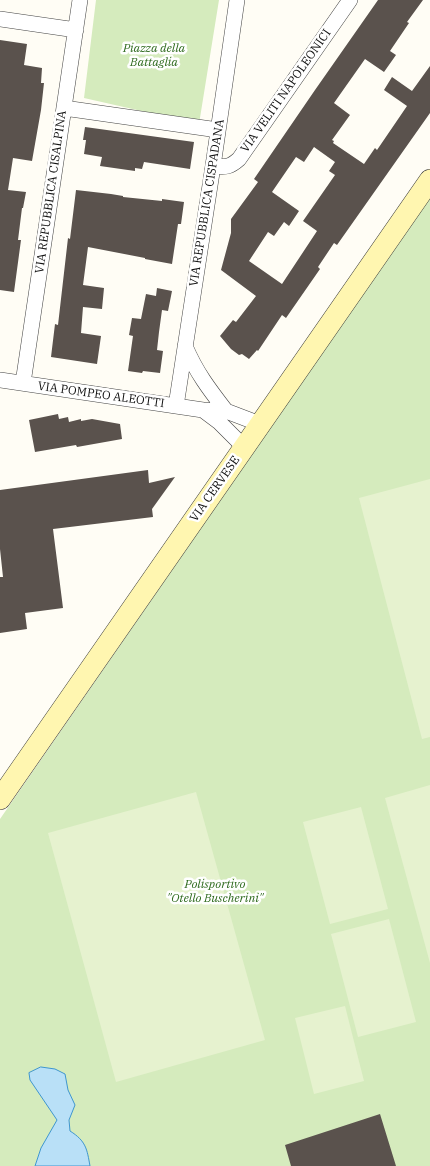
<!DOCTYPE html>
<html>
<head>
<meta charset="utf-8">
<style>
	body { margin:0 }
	canvas { display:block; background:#fffdf5 }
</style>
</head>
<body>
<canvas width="430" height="1166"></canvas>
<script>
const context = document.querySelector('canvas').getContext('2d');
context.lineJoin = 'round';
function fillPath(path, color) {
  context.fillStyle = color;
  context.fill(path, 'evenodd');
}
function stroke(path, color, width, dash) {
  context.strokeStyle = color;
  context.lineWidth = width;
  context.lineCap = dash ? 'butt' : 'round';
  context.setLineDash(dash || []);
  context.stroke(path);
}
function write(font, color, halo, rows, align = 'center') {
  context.font = font + ' "IBM Plex Serif",serif';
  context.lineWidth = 5;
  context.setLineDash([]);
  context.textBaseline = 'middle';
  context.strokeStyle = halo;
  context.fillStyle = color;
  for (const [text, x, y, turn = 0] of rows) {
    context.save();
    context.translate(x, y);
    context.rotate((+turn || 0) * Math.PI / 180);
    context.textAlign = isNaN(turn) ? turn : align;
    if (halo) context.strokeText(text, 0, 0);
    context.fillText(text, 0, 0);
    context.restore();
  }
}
const green = new Path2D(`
	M96 0H219L199 124 84 98Z
	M430 197V1166H0V819Z`);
const pitch = new Path2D(`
	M430 479V737L422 739 359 498Z
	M430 785V963L385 798Z
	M196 792 265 1040 116 1082 48 833Z
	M361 807 388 909 330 924 303 822Z
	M389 919 416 1022 358 1037 331 934Z
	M345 1006 364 1081 314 1094 295 1018Z`);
const water = new Path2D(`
	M41 1067 55 1069 65 1074 68 1090 75 1105 69 1120 70 1131C86 1141 87 1149 90 1166H35L41 1148 57 1120 30 1080 29 1073Z`);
const building = new Path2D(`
	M378 0H423L407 22 409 23 390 51 396 55 384 72 365 59 334 103 350 115 332 140 334 141 333 143 364 164 375 148 377 150 407 106 384 90 392 77 412 91 430 66V113L337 245 334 243 318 267 320 269 286 318 282 315 258 351 257 350 249 359 242 354 239 355 231 349 220 336 233 320 236 322 256 296 221 270 231 233V219L258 182 254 179 315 90ZM314 147 335 162 329 171 335 175 303 221 317 231 282 284 249 261 268 232 274 236 284 222 289 226 299 211 272 192 296 157 304 162Z
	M0 40 27 44 24 65 42 68 41 83H44L41 110 32 161 13 158 8 190 26 192 23 208H22L18 240H21L14 292 0 290Z
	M85 127 194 142 190 169 144 162 142 169 135 168V171L100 166 102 157 84 154 86 140H83Z
	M76 190 111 194 123 196V197L162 201V199L184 202 181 224H178L172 264 145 259V258L88 247 83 285 104 288 102 309 83 307 81 333 101 336 97 364 51 357 55 324 58 325 68 238 70 239Z
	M157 288 172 291 168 311 162 310 159 332 157 350 163 351 160 373 143 371 142 373 128 371 133 336 129 335 132 318 141 319 146 294 156 296Z
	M58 414 59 419 68 417 69 422 81 419V421L92 419 120 424 122 439 77 447 76 445 35 452 29 420Z
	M148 470 149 483 175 477 152 509 153 517 53 529 63 608 25 613 27 629 0 633V577H3L0 549V490Z
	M380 1114 396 1166H291L285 1145Z`);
const street = new Path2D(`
	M0 19 76 30
	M64 108 218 130
	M213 166C225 167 229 168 239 159L350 0
	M185 346C196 372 209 389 226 411
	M0 380 203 410 226 411 260 424
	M23 383 80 0
	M176 406 213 166 237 0
	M203 410 219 422 244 447`);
const secondary = new Path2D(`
	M0 799 430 180`);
const parkNames = [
	["Piazza della",154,49],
	["Battaglia",154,63],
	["Polisportivo",215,885],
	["\"Otello Buscherini\"",215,899]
];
const streetNames = [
	["VIA VELITI NAPOLEONICI",286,91,-55],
	["VIA REPUBBLICA CISALPINA",51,192,-82],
	["VIA REPUBBLICA CISPADANA",207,203,-81],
	["VIA POMPEO ALEOTTI",101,395,8],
	["VIA CERVESE",215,489,-55]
];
fillPath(green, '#d5ebbd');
fillPath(pitch, '#e6f2cf');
fillPath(water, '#b9e0f7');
stroke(water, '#3f96cf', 1);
fillPath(building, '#5a524d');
stroke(street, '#444', 16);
stroke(secondary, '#333', 22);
stroke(street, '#fff', 15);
stroke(secondary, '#fff6b0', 21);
write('italic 12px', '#2f6b1f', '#fff', parkNames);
write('12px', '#111', '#fff', streetNames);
</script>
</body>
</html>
